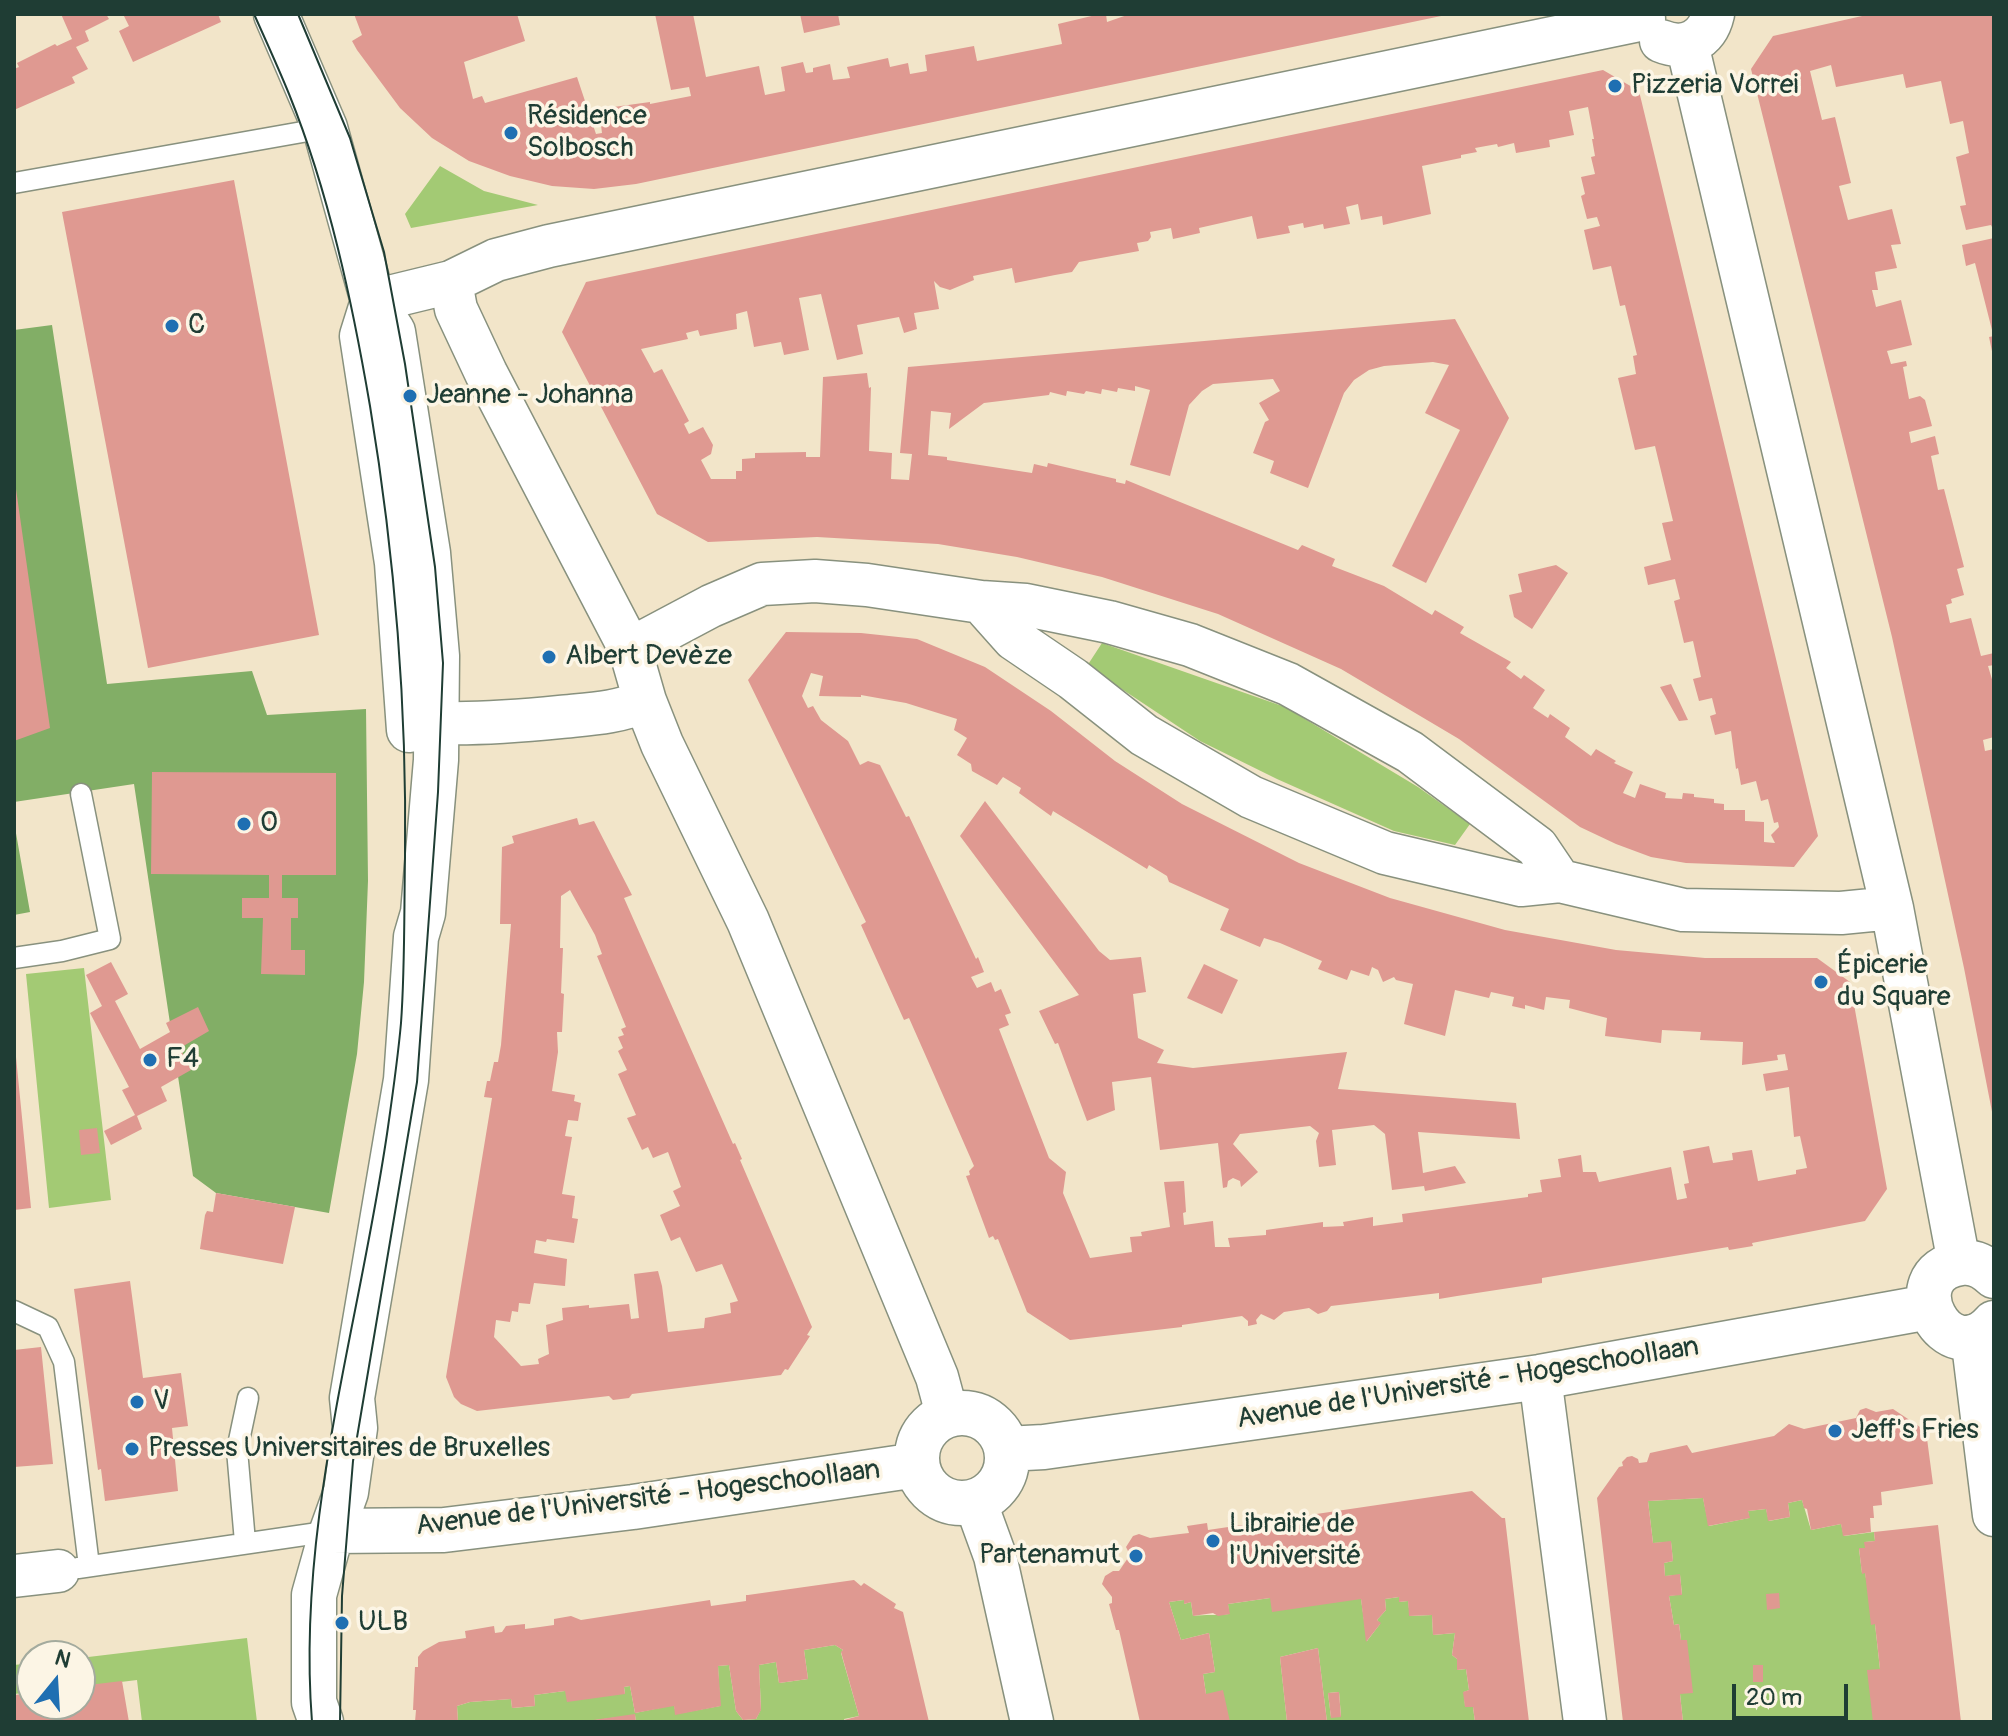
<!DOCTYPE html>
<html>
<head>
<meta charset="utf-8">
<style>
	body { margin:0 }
	#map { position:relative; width:2008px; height:1736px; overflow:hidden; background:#f2e5c9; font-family:Pangolin,sans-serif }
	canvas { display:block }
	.frame { position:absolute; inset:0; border:16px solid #1f3d34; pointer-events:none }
	.north { position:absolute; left:16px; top:1640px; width:80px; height:80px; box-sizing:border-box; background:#fcf5e5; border:2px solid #a4ab9e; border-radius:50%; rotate:18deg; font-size:22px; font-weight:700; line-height:32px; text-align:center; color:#1f3d34 }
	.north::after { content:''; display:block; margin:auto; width:28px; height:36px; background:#1f6fb2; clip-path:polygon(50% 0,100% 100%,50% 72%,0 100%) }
	.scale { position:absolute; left:1732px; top:1684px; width:116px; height:36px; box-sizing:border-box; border:4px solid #1f3d34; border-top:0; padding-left:10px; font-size:24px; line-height:28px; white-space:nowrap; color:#1f3d34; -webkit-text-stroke:6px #fcf5e5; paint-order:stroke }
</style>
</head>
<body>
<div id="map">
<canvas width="2008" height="1736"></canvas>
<div class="frame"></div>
<div class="north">N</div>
<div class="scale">20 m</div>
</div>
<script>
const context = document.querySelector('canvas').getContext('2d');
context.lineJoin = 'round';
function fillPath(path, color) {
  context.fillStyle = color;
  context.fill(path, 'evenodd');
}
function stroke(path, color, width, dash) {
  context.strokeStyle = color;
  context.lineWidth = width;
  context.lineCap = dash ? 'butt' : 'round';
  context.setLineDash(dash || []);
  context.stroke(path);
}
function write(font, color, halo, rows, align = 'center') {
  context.font = font + ' Pangolin,sans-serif';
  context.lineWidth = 7;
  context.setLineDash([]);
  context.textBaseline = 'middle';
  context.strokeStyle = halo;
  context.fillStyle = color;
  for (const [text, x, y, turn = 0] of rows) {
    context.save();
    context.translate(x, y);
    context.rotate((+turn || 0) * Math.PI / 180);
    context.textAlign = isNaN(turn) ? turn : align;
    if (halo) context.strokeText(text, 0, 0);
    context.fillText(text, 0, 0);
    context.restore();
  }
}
const green = new Path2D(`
	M440 166 484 191 538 205 411 228 405 214Z
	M1102 643 1285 707 1418 787 1470 824 1455 845 1394 831 1277 779 1200 741 1087 666Z
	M84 968 111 1200 49 1208 26 974Z
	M1703 1498 1709 1526 1749 1518 1748 1511 1766 1509 1769 1521 1790 1517 1788 1503 1802 1500 1811 1530 1841 1524 1844 1536 1874 1532 1875 1541 1865 1542V1548L1859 1549 1862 1573H1865L1875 1624 1880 1669 1873 1722H1683L1680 1694 1687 1640H1681L1679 1624 1674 1625 1669 1596 1682 1594 1680 1575 1665 1576 1664 1563 1673 1561 1671 1542 1653 1543 1648 1501Z
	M1399 1597V1602L1408 1601 1410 1616 1432 1615 1433 1635 1455 1633 1452 1655 1457 1659V1670L1466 1669 1469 1690 1464 1692 1465 1706 1473 1707 1475 1722H1327L1318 1648 1280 1657 1287 1722H1230L1206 1694 1203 1674 1215 1672 1209 1633 1181 1640 1169 1602 1184 1600V1604L1191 1602 1193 1616C1206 1614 1217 1616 1229 1614L1228 1604 1270 1598 1361 1599 1367 1641 1380 1624 1377 1620 1386 1610 1385 1599ZM1339 1692 1341 1716 1331 1717 1328 1693Z
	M247 1638 257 1722H142L137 1680 80 1687V1658Z
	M835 1645 843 1650 841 1653 859 1716 844 1719 845 1722H636L635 1715 580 1722H458L457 1706 470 1702 511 1699 512 1708 535 1706 534 1695 565 1691 625 1694 624 1687 630 1686 635 1713 674 1705 676 1714 720 1706 718 1666 729 1665 736 1711 743 1720 756 1719 761 1709 759 1665 776 1662 779 1683 808 1679 804 1650Z
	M32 1663V1692L14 1694V1665Z`);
const forest = new Path2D(`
	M52 325 107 684 252 671 267 715 366 709 368 881 364 982 357 1054 329 1213 216 1193 193 1176 134 784 14 802V330Z
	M14 822 30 912 14 915Z`);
const building = new Path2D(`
	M61 14H106L109 19 85 31 89 41 76 47 88 69 72 77 75 83 14 110V69L19 67 17 63 55 44 57 46 72 39Z
	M123 14H218L221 22 133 62 119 31 129 26Z
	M354 14H517L525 41 464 62 473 99 482 96 485 103 577 77 596 134 602 133 599 109 650 102V104L691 96 689 87 671 90 655 14H693L706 77 759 66 765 95 785 91 781 67 803 62 806 73 813 72V68L830 64 833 80 850 78 847 67 888 58 890 67 908 63 910 74 927 71 925 55 974 46 977 61 1062 44 1058 24 1100 14H1106L1107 22 1130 14 1446 15 636 184 594 189 552 186 510 176 469 161 432 138 400 108 357 50 352 41 362 35Z
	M800 14H838L840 25 804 33Z
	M1871 14 1994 15V231L1991 225 1966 230 1960 206 1966 205 1956 157 1969 153 1963 121 1950 124 1941 81 1906 88 1903 74 1836 87 1831 65 1810 71 1822 120 1835 117 1851 183 1839 186 1848 220 1892 209 1901 244 1891 245 1897 268 1875 272 1878 290H1872L1876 307 1901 300 1912 345 1887 351 1891 364 1906 361 1907 366 1903 367 1909 399 1920 396 1925 400 1932 426 1909 432 1911 443 1935 436 1939 454 1931 456 1938 490 1944 489 1964 567 1957 569 1964 595 1951 599 1952 603 1946 605 1950 623 1971 618 1981 656 1994 653V665L1988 666 1994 686V737L1983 740 1985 751 1994 749V1122L1964 968 1892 637 1751 69 1773 36Z
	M1603 70 1639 91 1776 659 1818 836 1794 867 1686 863 1651 857 1616 844 1580 827 1459 739 1341 669 1218 614 1102 577 1017 557 938 544 817 537 708 542 657 514 562 332 586 282ZM1588 107 1594 139H1592L1595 156 1591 157 1595 174 1581 177 1585 194 1581 196 1587 219 1597 217 1600 226 1584 230 1593 270 1611 266 1620 306 1625 305 1637 355 1633 356 1636 374 1618 378 1635 450 1655 446 1673 521 1662 523 1671 560 1644 567 1648 585 1675 579 1680 599 1674 601 1684 643 1693 641 1701 677 1693 679 1699 701 1712 698 1716 714 1710 716 1715 735 1731 731 1736 769 1738 768 1741 785 1756 781 1761 801 1768 799 1774 823 1778 822 1779 827 1771 835 1775 843 1764 842V822L1745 821V810H1724V804L1714 803V799L1694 797V794L1683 793 1682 799 1665 798 1666 793 1640 784 1635 798 1623 793 1633 772 1614 763 1616 761 1596 749 1591 756 1565 737 1570 728 1550 714 1548 718 1533 708 1545 690 1524 675 1521 679 1506 668 1511 662 1460 633 1464 627 1435 610 1432 615 1384 586 1332 566 1335 559 1302 545 1298 550 1126 480 1125 484 1116 482V479L1048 463 1047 467 1034 464 1032 473 947 460V457L928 455 931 411 951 413 949 429 984 403 1049 395 1050 392 1066 396 1067 391 1084 394 1086 391 1101 394 1102 389 1117 392 1118 388 1135 391V386L1150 390 1130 465 1170 476 1189 405 1202 391 1213 384 1273 379 1280 391 1259 403 1269 420 1265 422 1253 453 1274 461 1270 473 1308 488 1344 393 1354 380 1369 370 1384 366 1433 362 1449 365 1425 413 1460 430 1392 566 1426 583 1509 418 1455 319 908 367 900 453 912 454 909 480 891 479 892 453 869 451 871 387 869 388 867 373 823 377 820 457H806V452L755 453V458L742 459V471H736V479H711L701 460 711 454 713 445 703 427 689 434 684 424 689 421 662 369 654 373 641 349 688 339 686 333 698 330 700 336 737 329 736 314 747 311 754 347 781 342 784 355 809 350 799 298 821 294 837 360 863 354 857 325 899 317 904 333 917 329 914 313 939 309 934 281 940 287 950 290 974 280 973 276 1012 268 1015 283 1055 275 1072 272 1079 262 1139 251 1137 243 1148 241 1151 237 1150 232 1171 228 1173 239 1200 233 1199 228 1252 216 1257 239 1290 233 1288 226 1303 223 1304 228 1323 224 1324 229 1350 224 1346 207 1358 204 1361 220 1382 216 1383 225 1431 214 1422 166 1461 158V155L1477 152 1475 148 1497 144 1498 147 1514 143 1516 153 1550 147 1549 140 1574 135 1569 111Z
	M234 180 319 635 148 668 62 212Z
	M1994 238V334H1993L1975 263 1966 266 1962 245Z
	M1994 336V355L1993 356 1989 337Z
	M16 489 50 728 14 741V490Z
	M1556 565 1568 573 1532 629 1514 617 1509 595 1522 592 1518 574Z
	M786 632 861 633 917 639 985 667 1051 711 1115 761 1182 804 1299 863 1390 898 1505 930 1616 950 1705 958H1817L1850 982 1887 1189 1865 1221 1752 1243 1753 1246 1729 1250 1728 1247 1542 1278V1283L1457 1296 1439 1299V1293L1331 1306 1327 1311 1318 1314 1309 1308 1297 1310 1284 1312 1274 1320 1261 1314 1256 1320 1257 1324 1248 1326V1321L1242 1316 1182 1325V1327L1070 1340 1027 1312 998 1239 995 1240 993 1236 989 1238 966 1176 970 1175 969 1171 974 1166 928 1061 909 1018 904 1020 861 925 866 922 748 680ZM811 673 823 676 819 696 861 697V695L906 703 957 719 954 730 967 738 957 755 971 764 972 771 997 785 1003 777 1021 788 1019 793 1051 816 1053 811 1147 869 1149 865 1167 876 1169 882 1229 909 1220 930 1260 947 1264 938 1280 943 1322 961 1318 969 1347 980 1351 970 1369 976 1372 967 1378 970 1383 982 1394 977 1396 980 1413 984 1404 1024 1445 1036 1455 990 1489 998 1491 992 1514 997 1512 1006 1525 1009V1005L1544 1010 1546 997 1570 1000 1569 1008 1607 1018 1605 1036 1661 1043 1662 1030 1701 1032 1700 1040 1743 1042 1742 1065 1778 1060 1777 1055 1785 1054 1788 1070 1763 1074 1766 1091 1789 1087 1794 1137 1800 1136 1807 1168 1796 1170V1174L1758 1181 1752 1150 1732 1153 1733 1160 1713 1163 1709 1146 1683 1151 1689 1183 1684 1184 1687 1198 1677 1200 1671 1167 1599 1182 1596 1172H1583L1581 1155 1558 1159 1561 1177 1540 1180 1542 1192 1528 1194V1197L1402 1214 1403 1222 1373 1226V1217L1343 1222 1344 1226 1323 1227V1222L1266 1230V1235L1228 1238 1230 1247H1215L1213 1221 1184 1225 1183 1213 1186 1212 1184 1181 1164 1182 1170 1227 1141 1232 1142 1236 1130 1237 1132 1252 1090 1258 1063 1193 1066 1172 1049 1158 999 1029 1009 1025 1005 1015 1011 1013 1001 989 995 992 991 982 977 988 971 977 984 972 978 957 976 959 909 816 906 817 880 765 868 761 860 765 848 741 821 720 813 706 808 708 802 696Z
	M1671 684 1688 720 1679 721 1660 687Z
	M152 772 336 773V875H282V898H298V918H291V950H305V975L261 974 263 918H242V898H269V875L151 874Z
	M985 801 1099 951 1110 960 1141 957 1146 992 1133 994 1138 1038 1164 1050 1157 1063 1193 1068 1347 1052 1338 1089 1516 1103 1520 1139 1418 1132 1423 1173 1455 1166 1466 1183 1425 1191 1424 1186 1392 1190 1385 1134 1374 1125 1332 1130 1336 1165 1319 1167 1316 1141 1319 1133 1310 1126 1240 1134 1233 1144 1258 1172 1241 1187 1240 1181 1233 1178 1228 1181 1227 1187 1223 1188 1218 1143 1160 1150 1151 1077 1112 1082 1115 1110 1087 1121 1058 1043 1055 1044 1039 1011 1079 995 960 836Z
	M577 818 579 825 594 821 632 895 624 898 733 1144 735 1143 742 1159 740 1160 812 1327 807 1335 810 1336 788 1370 785 1369 781 1375 632 1394 629 1398 613 1400 609 1396 477 1411 461 1404 454 1397 446 1377 492 1098 484 1097 487 1081H490L494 1062H498L501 1045 511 924H500L502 847 514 843 512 836ZM570 890 595 935 602 954 597 956 626 1027 621 1029 624 1035 618 1037 623 1048 618 1051 627 1070 618 1074 636 1115 627 1118 642 1150 648 1147 653 1158 668 1152 681 1187 673 1191 680 1206 660 1215 671 1241 680 1237 696 1272 722 1264 738 1301 730 1303 731 1313 705 1318 704 1328 668 1332 662 1286 658 1271 634 1274 639 1318 631 1319 629 1304 589 1308V1305L562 1308 563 1320 546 1325 549 1354 538 1359 539 1364 521 1366 494 1337 496 1320 510 1322 512 1311 518 1312 519 1303 530 1304 534 1283 565 1286 567 1259 534 1253 536 1240 546 1242 547 1239 574 1243 578 1219 572 1218 575 1196 562 1194 572 1137 565 1136 568 1120 578 1121 581 1103 574 1101 575 1095 552 1091 558 1052 557 1032H562L564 994 561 993 563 948H560L561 896Z
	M111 962 128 994 115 1001 140 1049 170 1032 166 1023 198 1007 209 1031 180 1048 191 1070 161 1087 167 1101 137 1116 142 1129 111 1145 104 1131 135 1115 122 1090 129 1087 90 1013 102 1006 86 975Z
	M1204 964 1238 980 1222 1014 1187 998Z
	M16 1057 31 1208 14 1210V1058Z
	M97 1128 100 1153 81 1155 79 1130Z
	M216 1193 295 1207 283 1264 200 1249 205 1215 207 1211 213 1212Z
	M130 1281 143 1378 181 1373 188 1426 172 1428 178 1491 105 1501 101 1469 98 1470 74 1289Z
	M41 1347 53 1464 14 1467V1350Z
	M1866 1408 1876 1412 1893 1409 1926 1431 1933 1484 1881 1492 1882 1505 1873 1506 1874 1518H1870L1871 1532 1843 1536 1841 1524 1811 1530 1807 1509 1804 1508 1802 1500 1788 1503 1790 1517 1768 1521 1766 1509 1748 1511 1750 1518 1708 1526 1703 1498 1648 1501 1653 1543 1671 1541 1673 1561 1664 1563 1665 1576 1680 1574 1682 1595 1669 1596 1674 1625 1679 1624 1681 1640H1687L1693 1693 1680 1694 1683 1722H1623L1597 1498 1619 1467 1623 1466 1622 1462 1627 1457 1632 1456 1638 1459 1639 1463 1647 1462 1650 1453 1687 1445 1692 1453 1774 1436 1789 1424 1804 1429 1837 1422 1856 1418 1860 1410Z
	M1472 1491 1502 1518H1505L1529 1722H1475L1473 1707H1465L1463 1692 1469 1690 1466 1669 1457 1670V1659L1452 1655 1455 1633 1433 1635 1432 1615 1409 1616 1408 1601 1399 1602V1597L1385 1599 1386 1610 1377 1620 1381 1623 1366 1642 1361 1599 1272 1612 1270 1598 1228 1604 1230 1614 1218 1616 1213 1613 1193 1616 1191 1602 1184 1604V1600L1169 1602 1181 1640 1209 1633 1215 1672 1203 1674 1206 1694 1223 1690 1230 1722H1140L1119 1630H1116L1109 1604 1112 1603V1597L1102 1584 1105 1576 1113 1571H1119L1130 1555 1126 1547 1133 1536 1139 1534 1150 1538 1180 1534 1189 1533 1187 1526 1207 1523 1208 1530Z
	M1938 1525 1961 1722H1873L1867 1670 1880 1669 1875 1624 1871 1625 1865 1573 1862 1574 1859 1548H1865L1864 1542 1875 1541 1874 1532Z
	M854 1580 861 1586 864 1583 896 1604 894 1608 903 1612 929 1722H845L844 1720 859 1716 841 1652 843 1650 835 1645 804 1650 808 1679 779 1683 776 1662 759 1665 761 1710 756 1719 743 1720 736 1711 729 1665 718 1666 721 1706 675 1715 674 1706 635 1713 630 1686 624 1687 625 1694 567 1702 565 1691 534 1695 535 1706 512 1708 511 1699 470 1702 457 1706 458 1722H415L416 1710H413L415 1667H418V1657L423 1651 439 1642 466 1638 465 1631 494 1626 495 1633 502 1632 506 1626 525 1624V1629L540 1627 554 1625V1619L571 1616 581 1620 710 1600 711 1606 746 1601V1595H748Z
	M1779 1593 1780 1608 1767 1610 1766 1594Z
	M1318 1648 1327 1722H1287L1280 1657Z
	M1753 1665H1763V1682H1753Z
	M122 1681 129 1722H14V1695L32 1693V1704H80V1686Z
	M1339 1692 1341 1717 1331 1718 1328 1693Z
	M635 1714 636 1722H593V1720Z`);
const lane = new Path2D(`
	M14 183 325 128
	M14 958 62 951 110 939 81 794
	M14 1311 48 1327 64 1362 89 1566
	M245 1542 237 1450 248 1398
	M78 1568 332 1531`);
const street = new Path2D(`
	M1661 41C1685 51 1707 40 1713 14
	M1687 44 1892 908 1959 1263
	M451 282 456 309 486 373 630 649 645 701 662 744 748 921 937 1377 947 1414
	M373 301 451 282 496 260 549 246 1644 19
	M981 602 1014 639 1073 679 1144 735 1251 797 1385 853 1521 885 1560 881 1683 910 1841 913 1892 908
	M630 649 711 606 762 584 815 581 867 585 981 602 1026 605 1109 622 1190 645 1288 684 1410 752 1537 847 1560 881
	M419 692 437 723H442C482 724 520 721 560 717 589 714 618 713 645 701
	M1972 1336 1994 1515
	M1540 1377 1585 1722
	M975 1501 995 1556 1032 1722
	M14 1576 58 1571`);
const secondary = new Path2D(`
	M276 14 325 128 373 301 393 332 428 553 437 656 436 760 423 913 416 937 406 1080 352 1398 355 1428 346 1492 332 1531 314 1595V1702L321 1722
	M373 301 362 336 397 563 409 730
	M1994 1276C1985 1267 1974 1261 1961 1263 1893 1273 1947 1376 1994 1323
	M917 1458a45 45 0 1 1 90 0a45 45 0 1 1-90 0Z
	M1006 1449 1044 1447 1540 1377 1929 1307
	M332 1531 444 1530 633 1507 917 1465`);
const tram = new Path2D(`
	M254 14C266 41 278 67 289 94 329 193 352 301 370 406 395 557 407 704 405 857 404 912 405 968 401 1023 398 1057 393 1092 388 1127 360 1324 296 1521 312 1722
	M298 14 350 138 384 252 405 364 435 567 443 663 438 792 417 1082 353 1461 342 1596 340 1722`);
const markers = [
	[1615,86,8,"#1f6fb2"],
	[511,133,8,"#1f6fb2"],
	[172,326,8,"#1f6fb2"],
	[410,396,8,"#1f6fb2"],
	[549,657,8,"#1f6fb2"],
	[244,824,8,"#1f6fb2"],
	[1821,982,8,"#1f6fb2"],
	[150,1060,8,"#1f6fb2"],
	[137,1402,8,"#1f6fb2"],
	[1835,1431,8,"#1f6fb2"],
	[132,1449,8,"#1f6fb2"],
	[1213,1541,8,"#1f6fb2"],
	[1136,1556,8,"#1f6fb2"],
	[342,1623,8,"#1f6fb2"]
];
const poiNames = [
	["Pizzeria Vorrei",1631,86],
	["Résidence",527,117],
	["Solbosch",527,149],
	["C",188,326],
	["Jeanne - Johanna",426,396],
	["Albert Devèze",565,657],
	["O",260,824],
	["Épicerie",1837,966],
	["du Square",1837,998],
	["F4",166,1060],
	["V",153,1402],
	["Jeff's Fries",1851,1431],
	["Presses Universitaires de Bruxelles",148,1449],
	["Librairie de",1229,1525],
	["l'Université",1229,1557],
	["Partenamut",1120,1556,"right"],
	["ULB",358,1623]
];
const streetNames = [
	["Avenue de l'Université - Hogeschoollaan",1468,1384,-9],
	["Avenue de l'Université - Hogeschoollaan",648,1499,-7]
];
fillPath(green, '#a3ca74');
fillPath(forest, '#82ae66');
fillPath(building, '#df9991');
stroke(lane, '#88917e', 23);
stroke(street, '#88917e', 45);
stroke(secondary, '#88917e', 47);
stroke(lane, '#fff', 20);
stroke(street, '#fff', 42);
stroke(secondary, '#fff', 44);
stroke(tram, '#1f3d34', 2);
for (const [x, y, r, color] of markers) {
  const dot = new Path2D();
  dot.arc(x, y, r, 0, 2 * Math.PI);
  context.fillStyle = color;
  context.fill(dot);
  stroke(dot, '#fcf5e5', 3);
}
write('28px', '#1f3d34', '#fcf5e5', poiNames, 'left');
write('28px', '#1f3d34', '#fcf5e5', streetNames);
</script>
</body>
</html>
